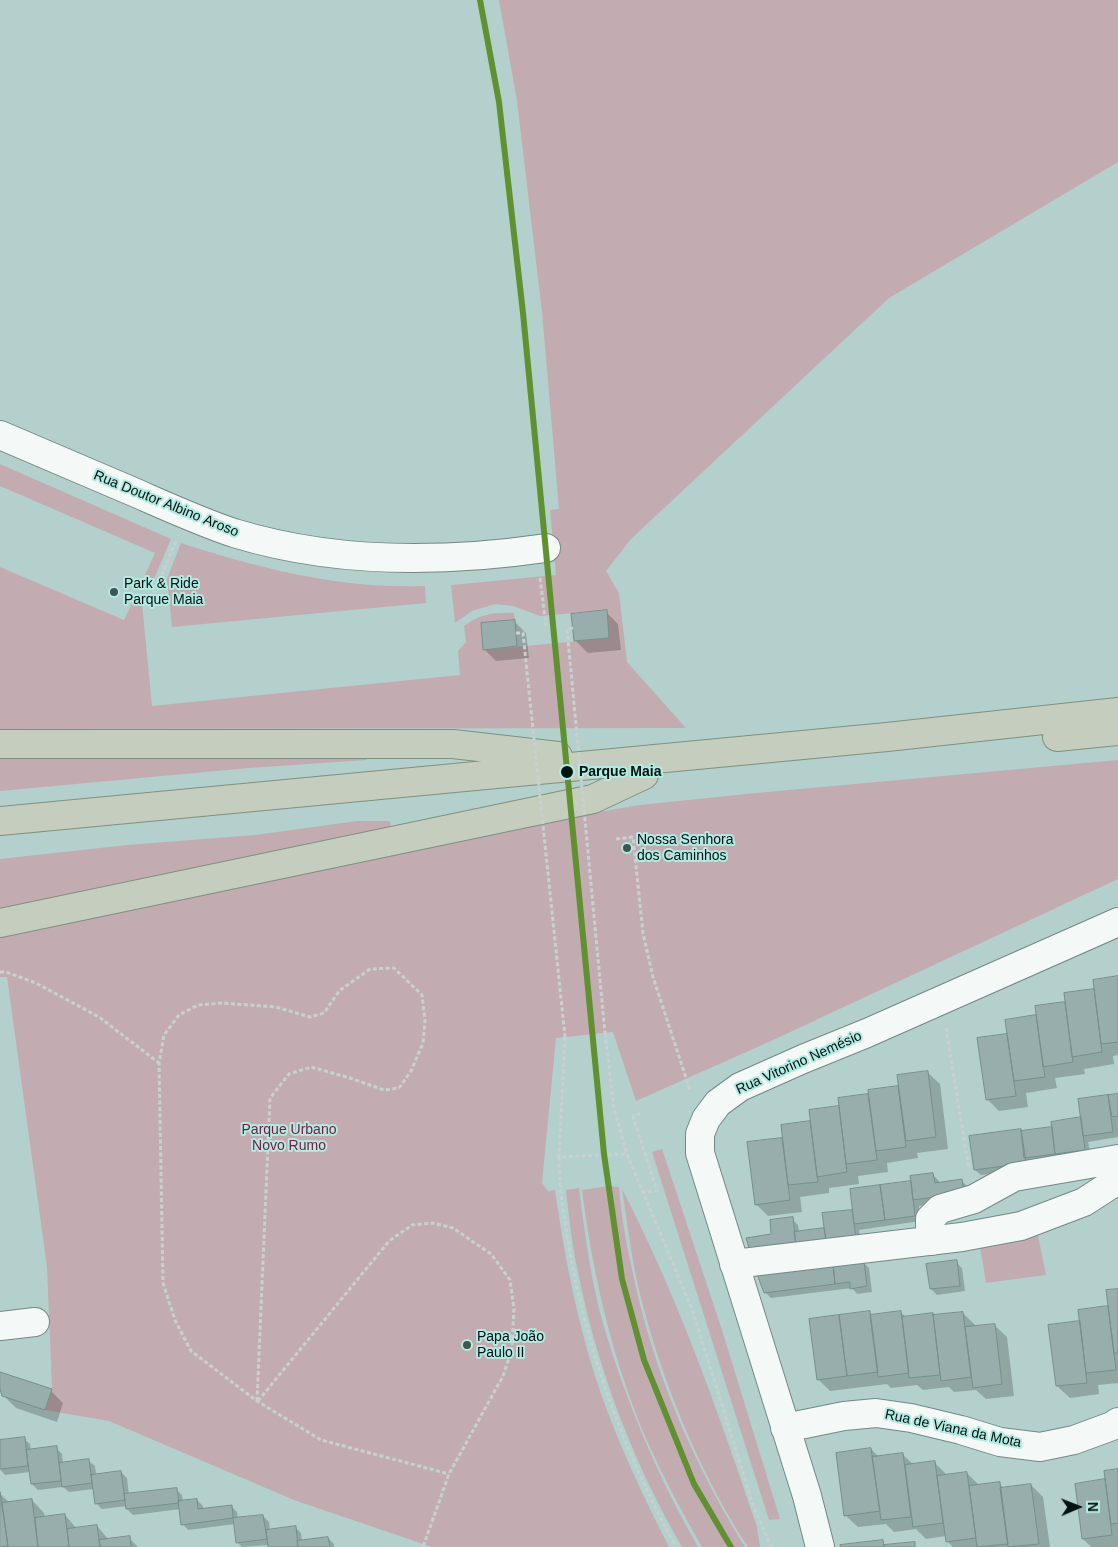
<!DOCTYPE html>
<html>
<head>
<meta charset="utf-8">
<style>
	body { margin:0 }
	#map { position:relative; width:1118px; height:1547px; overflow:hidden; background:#b3d0cc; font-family:Arial,sans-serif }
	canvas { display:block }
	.north { position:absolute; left:1053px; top:1482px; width:50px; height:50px; -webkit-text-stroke:4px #b3eae2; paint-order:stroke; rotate:89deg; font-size:14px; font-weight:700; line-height:20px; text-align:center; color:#001310 }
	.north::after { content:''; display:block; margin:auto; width:18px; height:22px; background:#001310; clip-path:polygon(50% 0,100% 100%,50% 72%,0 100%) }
</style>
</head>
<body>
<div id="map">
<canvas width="1118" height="1547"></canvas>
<div class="north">N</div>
</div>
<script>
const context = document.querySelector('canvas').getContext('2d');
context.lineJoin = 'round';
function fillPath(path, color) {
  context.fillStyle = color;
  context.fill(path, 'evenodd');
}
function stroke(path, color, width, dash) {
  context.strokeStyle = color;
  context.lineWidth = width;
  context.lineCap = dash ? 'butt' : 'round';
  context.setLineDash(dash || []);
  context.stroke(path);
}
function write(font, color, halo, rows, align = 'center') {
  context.font = font + ' Arial,sans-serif';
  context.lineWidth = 4;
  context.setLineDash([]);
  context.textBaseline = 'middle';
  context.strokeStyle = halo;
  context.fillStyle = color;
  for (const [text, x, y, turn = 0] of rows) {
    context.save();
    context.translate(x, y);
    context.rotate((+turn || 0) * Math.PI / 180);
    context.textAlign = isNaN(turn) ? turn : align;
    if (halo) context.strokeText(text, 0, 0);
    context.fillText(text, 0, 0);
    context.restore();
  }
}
const green = new Path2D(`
	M499 0H1118V162L889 298 631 539 606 571 619 593 627 662 686 728 0 729V567L124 620 134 599 142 603 152 706 460 675 458 651 466 642 464 626C480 614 495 612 514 613L515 620 481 623 483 650 609 638 606 610 540 616 513 606 495 604 472 611 455 623 451 585 556 575 550 510 559 509 542 312 517 101Z
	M0 464 171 539 154 579 145 575 155 553 0 486Z
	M181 543C261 569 341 589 425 586L426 603 172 627 167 579Z
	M0 756 366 757 367 760 249 768 0 791Z
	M1118 760V879L771 1041 636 1101 613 1032 556 1038 542 1183 548 1191 555 1190C564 1253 576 1316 595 1376 614 1435 641 1492 669 1547H432L294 1500 109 1421 45 1410 52 1389 47 1267 7 977H0V936L534 823 640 805 756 793Z
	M357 821H389L391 824 388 828 382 829 0 909V859L127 845 255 835Z
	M662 1149 722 1330 780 1519 769 1520 652 1152Z
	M608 1186 619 1187C621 1215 626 1242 632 1269 652 1368 692 1461 745 1547H702C682 1513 664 1478 648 1443 613 1363 593 1276 582 1190Z
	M579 1188C585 1235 591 1282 604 1327 627 1404 658 1477 698 1547H682C633 1462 597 1368 578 1272 572 1245 569 1217 566 1190Z
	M622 1189C678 1297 718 1411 757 1527L760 1547H748C698 1471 659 1374 638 1286 631 1254 627 1221 622 1189Z
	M1037 1231 1046 1275 986 1283 980 1246Z`);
const shadow = new Path2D(`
	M606 612 618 624 621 650 588 653 575 640Z
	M514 621 526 633 529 658 496 661 484 649Z
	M1118 977V1055L1113 1056 1114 1064 1084 1069 1085 1074 1055 1078 1057 1088 1026 1093 1028 1107 999 1111 987 1099 978 1039 1009 1035 1007 1021 1038 1016 1037 1007 1066 1003 1065 994 1095 990Z
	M927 1072 940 1084 948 1149 917 1153 918 1158 887 1163 888 1172 858 1176 859 1184 829 1188V1193L800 1197 802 1212 768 1216 756 1204 748 1144 784 1139 782 1126 812 1122 840 1107 839 1099 870 1095 869 1091 900 1087Z
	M1118 1095V1137L1088 1142 1091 1155 1031 1169 981 1175 975 1170 1022 1132 1053 1128 1082 1119 1080 1100Z
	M933 1175 939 1181V1184L962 1181 968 1187 970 1199 919 1206 920 1221 859 1230 861 1243 773 1235 792 1219 798 1225 799 1232 825 1229 823 1214 854 1211 912 1183Z
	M863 1262 869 1268 872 1292 857 1294 852 1288 771 1298 765 1292Z
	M956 1262 962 1268 965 1291 937 1295 931 1289Z
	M1118 1290V1383L1098 1385 1099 1394 1070 1398 1057 1386 1081 1322 1080 1311 1109 1308Z
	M869 1312 873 1316 900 1312 906 1317 934 1316 963 1313 975 1325V1327L994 1325 1007 1337 1014 1396 986 1399 976 1390 954 1392 949 1387 923 1390 917 1385 891 1388 887 1384 830 1391 818 1379Z
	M0 1373 51 1391 63 1403 57 1422 16 1408 3 1395 0 1385Z
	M24 1439 30 1444 31 1451 56 1448 62 1454 63 1464 89 1461 95 1466 96 1475 121 1472 127 1478 129 1495 176 1489 182 1495 183 1502 197 1500 203 1506V1510L231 1506 237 1512 238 1519 263 1516 269 1522 270 1530 295 1527 301 1533 302 1541 328 1538 334 1544V1547H269V1545L242 1547 237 1542 235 1524 188 1530 183 1524 181 1509 133 1515 127 1509V1506L102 1509 96 1503 94 1489 69 1492 63 1487 38 1490 32 1484 30 1472 5 1475 0 1469V1442Z
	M871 1449 879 1457 902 1454 914 1465 935 1463 948 1476 967 1473 979 1485 999 1484 1004 1488 1031 1485 1043 1497 1050 1547H953L947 1541 946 1536 926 1539 916 1529 894 1532 886 1524 858 1527 845 1515Z
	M1118 1470V1547H1091L1083 1539 1076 1485 1106 1480Z
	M0 1494 10 1503 32 1500 44 1513 45 1518 65 1515 77 1529 97 1526 109 1540 129 1538 138 1547H0Z`);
const building = new Path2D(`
	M607 610 609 638 574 641 571 614Z
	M515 620 517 646 483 650 481 623Z
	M1118 976V1042L1101 1044 1093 980Z
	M1094 989 1102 1052 1072 1057 1064 993Z
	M1065 1002 1073 1062 1043 1067 1035 1006Z
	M1036 1015 1045 1077 1014 1081 1005 1020Z
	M1007 1034 1016 1096 986 1100 977 1038Z
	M928 1071 936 1137 906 1141 897 1075Z
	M898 1086 906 1147 876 1151 868 1090Z
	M868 1094 877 1160 846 1164 838 1098Z
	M1118 1094V1116L1112 1117 1108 1095Z
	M1108 1095 1113 1132 1083 1136 1078 1099Z
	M839 1106 847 1172 817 1177 809 1110Z
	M1081 1117 1085 1150 1055 1154 1051 1122Z
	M810 1121 818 1182 788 1185 781 1125Z
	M1052 1127 1055 1154 1024 1158 1021 1131Z
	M1021 1129 1026 1163 974 1170 969 1136Z
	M782 1138 790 1200 755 1205 747 1142Z
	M933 1173 935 1183 962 1179 964 1193 913 1200 910 1176Z
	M911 1181 915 1216 885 1220 880 1185Z
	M880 1185 885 1220 854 1224 850 1189Z
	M852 1210 856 1237 826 1241 822 1213Z
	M793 1217 796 1245 750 1251 746 1238 771 1234 770 1220Z
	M824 1228 826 1241 796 1245 794 1232Z
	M957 1260 960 1286 930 1289 926 1264Z
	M864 1261 867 1286 850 1289V1282L835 1284 833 1264Z
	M833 1264 835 1284 764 1293 757 1274Z
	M1118 1289V1353H1114L1106 1290Z
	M1108 1306 1116 1370 1086 1373 1078 1310Z
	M870 1311 878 1372 847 1376 839 1315Z
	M901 1311 909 1373 878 1377 870 1315Z
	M963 1312 971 1377 941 1381 933 1315Z
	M933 1313 940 1375 909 1378 902 1317Z
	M839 1315 847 1376 817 1380 809 1319Z
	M1080 1321 1087 1383 1056 1386 1048 1325Z
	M995 1324 1002 1384 973 1388 965 1327Z
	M0 1372 52 1389 45 1410 2 1396 0 1389Z
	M25 1437 28 1466 0 1469V1440Z
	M57 1446 61 1481 31 1484 26 1450Z
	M871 1448 880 1511 844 1516 836 1453Z
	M903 1453 911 1517 881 1520 872 1457Z
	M89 1459 92 1483 62 1487 59 1463Z
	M935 1461 943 1523 913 1527 905 1465Z
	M1118 1469V1523L1111 1524 1104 1471Z
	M121 1471 125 1500 95 1504 91 1475Z
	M967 1472 976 1538 946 1542 937 1476Z
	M1105 1479 1112 1535 1082 1539 1075 1484Z
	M1000 1482 1008 1544 977 1547 969 1486Z
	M1031 1484 1039 1544 1008 1547 1000 1488Z
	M177 1488 179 1503 126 1509 124 1494Z
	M0 1492 8 1546 1 1547H0Z
	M32 1499 38 1547H8L2 1503Z
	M197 1499 198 1509 232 1505 233 1518 181 1525 178 1501Z
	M65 1514 69 1547H38L35 1518Z
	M263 1515 267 1539 236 1543 233 1518Z
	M97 1525 100 1547H69L67 1529Z
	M296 1526 298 1547H268L266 1530Z
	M130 1536 131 1547H100L99 1540Z
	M328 1537 330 1547H298L297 1541Z
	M883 1540 884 1547H841L840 1545Z
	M915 1542V1547H884V1545Z`);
const path = new Path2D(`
	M540 578 546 626
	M154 593 176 541
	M616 839 633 837 643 933 653 977 690 1090
	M0 972H6L36 983 99 1017 159 1063
	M946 1028 969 1170
	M605 1033 614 1108 627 1154
	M565 1037 559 1157 627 1154 692 1309 753 1505 771 1547
	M640 1114 633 1116 657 1191 643 1192
	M559 1157C559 1188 564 1217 569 1247 587 1352 625 1454 676 1547
	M257 1401 270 1098 289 1074 311 1067 350 1078 384 1090 399 1088 411 1071 423 1043 425 1021 422 995 394 968 370 969 339 991 324 1013 310 1017 276 1007 222 1003 198 1005 179 1015 164 1035 159 1063 163 1283 175 1320 191 1351 257 1401 321 1440 449 1474
	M258 1401 389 1241 412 1225 433 1223 453 1228 491 1254 510 1280 514 1309 512 1349 503 1376 449 1474 423 1547`);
const minor = new Path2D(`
	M0 435C45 454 91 474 136 493 168 507 201 522 234 533 335 564 443 563 546 548
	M932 1241 930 1228V1219L940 1209 974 1199 1014 1177 1118 1159
	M734 1264 962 1237 1021 1226 1084 1202 1118 1180
	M0 1326 35 1322
	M785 1428 844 1416 876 1413 911 1418 961 1430 1000 1442 1040 1447 1074 1440 1112 1426 1118 1422
	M820 1547 807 1496 700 1153V1134L706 1119 718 1103 740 1087 803 1059 867 1033 1118 922`);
const highway = new Path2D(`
	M1057 737 1118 731
	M0 744H453L558 756
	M0 821 887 737 1118 712
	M0 923 593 799 644 775`);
const pathBridge = new Path2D(`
	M573 628 567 629 605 1033
	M516 633H523L565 1037`);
const rail1 = new Path2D(`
	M480 0 499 102 523 313 604 1154 622 1279 644 1360 694 1484 731 1547`);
const markers = [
	[114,592,5,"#3f5552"],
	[567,772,7,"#001310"],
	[627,848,5,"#3f5552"],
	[467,1345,5,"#3f5552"]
];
const streetNames = [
	["Rua Doutor Albino Aroso",166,504,22],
	["Rua Vitorino Nemésio",799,1063,-24],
	["Rua de Viana da Mota",953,1429,12]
];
const poiNames = [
	["Park & Ride",124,584],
	["Parque Maia",124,600],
	["Nossa Senhora",637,840],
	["dos Caminhos",637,856],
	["Papa João",477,1337],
	["Paulo II",477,1353]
];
const stopNames = [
	["Parque Maia",579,772]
];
const parkNames = [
	["Parque Urbano",289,1130],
	["Novo Rumo",289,1146]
];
fillPath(green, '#c2acb2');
fillPath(shadow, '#0003');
fillPath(building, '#98aeac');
stroke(building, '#778f8b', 1);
stroke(minor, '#728986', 30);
stroke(highway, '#7e907f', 30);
stroke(path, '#c8d1d0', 3, [4, 2.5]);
stroke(minor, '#f4f8f7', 28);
stroke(highway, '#c5cdbf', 28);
stroke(pathBridge, '#c8d1d0', 3, [4, 2.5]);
stroke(rail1, '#619030', 6);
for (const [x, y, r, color] of markers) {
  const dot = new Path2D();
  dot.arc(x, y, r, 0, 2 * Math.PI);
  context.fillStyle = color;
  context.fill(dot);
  stroke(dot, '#b3eae2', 2);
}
write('14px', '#001310', '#b3eae2', streetNames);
write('14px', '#001310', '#b3eae2', poiNames, 'left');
write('bold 14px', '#001310', '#b3eae2', stopNames, 'left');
write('14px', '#78193b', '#b3eae2', parkNames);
</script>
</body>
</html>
